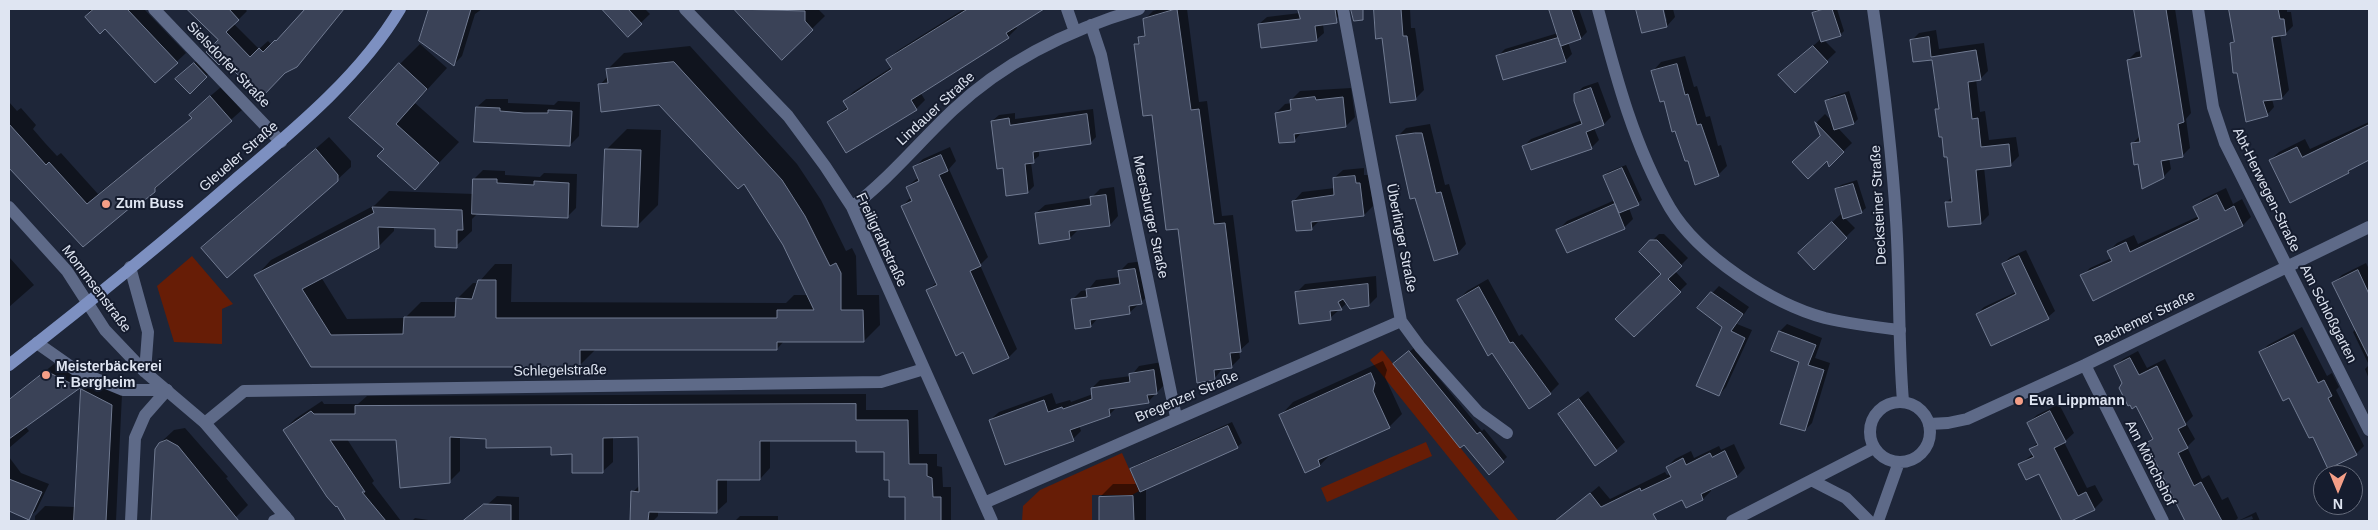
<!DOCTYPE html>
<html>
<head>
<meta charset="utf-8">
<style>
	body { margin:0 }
	#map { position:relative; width:2378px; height:530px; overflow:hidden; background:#1e2639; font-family:Arial,sans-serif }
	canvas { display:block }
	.frame { position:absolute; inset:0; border:10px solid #dfe5f2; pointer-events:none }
	.north { position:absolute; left:2313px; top:465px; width:50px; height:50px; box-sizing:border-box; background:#151c2e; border:1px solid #666c7c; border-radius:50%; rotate:180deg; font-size:14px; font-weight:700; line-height:20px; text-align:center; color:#dfe5f2 }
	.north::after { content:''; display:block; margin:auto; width:18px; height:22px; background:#f49e87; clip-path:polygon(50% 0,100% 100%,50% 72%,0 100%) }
</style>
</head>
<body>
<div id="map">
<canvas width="2378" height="530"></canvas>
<div class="frame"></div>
<div class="north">N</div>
</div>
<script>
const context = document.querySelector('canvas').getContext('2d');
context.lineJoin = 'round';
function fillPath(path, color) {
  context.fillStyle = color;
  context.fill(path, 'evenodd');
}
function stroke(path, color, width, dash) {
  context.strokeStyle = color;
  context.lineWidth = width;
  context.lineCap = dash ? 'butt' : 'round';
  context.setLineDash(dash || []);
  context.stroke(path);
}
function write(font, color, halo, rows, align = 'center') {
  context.font = font + ' Arial,sans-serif';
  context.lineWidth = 4;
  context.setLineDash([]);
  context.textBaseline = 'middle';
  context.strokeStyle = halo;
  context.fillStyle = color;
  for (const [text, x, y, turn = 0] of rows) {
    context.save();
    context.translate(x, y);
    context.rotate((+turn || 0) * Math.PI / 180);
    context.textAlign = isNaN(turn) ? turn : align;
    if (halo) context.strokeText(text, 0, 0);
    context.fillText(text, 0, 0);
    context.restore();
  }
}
const green = new Path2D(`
	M192 256 233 304 222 309V344L174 342 157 286Z
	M1382 350 1519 521H1500L1370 360Z
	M1426 442 1432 456 1327 502 1321 488Z
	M1122 453 1139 491 1132 495H1092V521H1022L1023 506 1040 490Z`);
const shadow = new Path2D(`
	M88 9H144L186 53 155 82Z
	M190 9H245L247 11 234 24 259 49 268 41 272 45 307 9H344L305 57 285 72 262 95 220 40Z
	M436 9H482L475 14 462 56 453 65 434 17Z
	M604 9H645L650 14 628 35Z
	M735 9H818L825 16 782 58Z
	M964 9H1037L1015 25 1017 28 1008 37 920 92 925 100 916 109 846 151 828 122 848 107 845 101 853 92 892 67 888 60 897 51Z
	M1161 9H1187L1199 102 1207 101 1222 216 1233 215 1249 342 1239 351 1240 358 1231 367 1223 368 1214 379 1136 45 1146 32 1144 20 1153 11Z
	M1190 9H1232L1190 10Z
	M1300 9H1339L1340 15 1333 22 1323 24 1324 33 1316 40 1259 24 1267 17 1300 13Z
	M1375 9H1410L1411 28H1415L1424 90 1415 99 1383 37H1378Z
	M1551 9H1579L1587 32 1581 38 1568 42 1572 54 1565 61 1497 57 1505 49 1558 33Z
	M1636 9H1662L1665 21H1667L1664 9H1673L1675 17 1667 26 1643 31Z
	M1817 9H1837L1844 31 1840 35 1824 40 1836 52 1795 91 1789 67 1821 39 1813 13Z
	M2135 9H2175L2191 113 2186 119 2190 148 2182 156 2169 158 2171 169 2163 177 2140 163 2132 144 2140 136 2128 60 2136 52 2142 51Z
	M2230 9H2287V12H2291L2293 26 2286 33 2280 34 2289 90 2282 98 2272 99 2274 107 2267 115 2231 43 2235 40Z
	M1936 30 1939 49 1984 43 1988 71 1980 79H1976L1980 112 1985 111 1989 140 2016 137 2019 156 2011 164 1984 167 1989 215 1981 223 1946 203 1952 197 1948 155 1937 109 1940 106 1933 58 1914 61 1911 41 1919 33Z
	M420 44 447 68 415 103 459 142 415 188 386 149 400 64Z
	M690 46 797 164 821 200 846 251 852 248 856 256 857 295H879L880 325 864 341H784L777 349 595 350 579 366H312L256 276 271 260 375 205 389 191 474 194V179L483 170 505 171V175L540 177 544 173 577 174 576 208 567 217 478 213 472 219V231L456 246 437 228 394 227V231L378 247 321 277 347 319 405 318 421 302H457V299L473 283H478L495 264H512L511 302 786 303 794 295H808L784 245 744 182 660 104 600 85 608 76V69L624 53Z
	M1685 56 1694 87 1697 86 1706 117 1710 116 1718 146 1721 145 1727 166 1718 175 1688 160 1653 71 1661 62Z
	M199 59 210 72 190 92 181 75Z
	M1598 82 1611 117 1604 124 1594 128 1599 140 1592 147 1532 169 1523 147 1531 139 1582 120 1575 95 1583 87Z
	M221 87 242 110 165 178 154 191 136 201 84 246 9 165V102L17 111 21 108 36 125 33 129 45 143 57 156 61 153 98 194 193 117 201 104Z
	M1351 88 1355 117 1346 126 1303 131 1294 141 1276 113 1285 104 1292 103 1291 100 1300 91Z
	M1849 91 1858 119 1854 123 1838 128 1852 143 1829 165 1817 122 1825 114 1834 123 1827 101 1831 97Z
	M486 99H508V103L533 104 554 105 558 101 580 102 579 136 570 145 477 107Z
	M1093 109 1096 137 1090 143 1039 150V156L1031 162 1034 186 1028 192 1004 167 992 121 999 115 1015 113V119Z
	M2369 122V159L2355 166 2349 172 2270 160 2279 152 2305 139 2310 149Z
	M1430 124 1445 185 1449 184 1466 244 1458 253 1397 137 1406 128Z
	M627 129 661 130 658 205 637 226 607 149Z
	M329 137 351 161V167L337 180 203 248Z
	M950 147 956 161 949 169 988 257 980 265 1017 349 1009 357 963 351 928 290 937 282 903 206 911 197 907 187 919 177 914 168 923 159Z
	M1626 165 1642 200 1629 208 1633 219 1625 227 1567 252 1558 230 1567 221 1615 200 1604 176 1608 172Z
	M1364 168V175H1369L1373 206 1364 215 1320 220 1312 228 1294 201 1302 192 1335 188 1334 178 1343 170Z
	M1857 180 1866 208 1861 212 1836 189 1841 185Z
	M1114 187 1118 216 1110 225 1078 230 1070 238 1036 213 1045 205 1091 198 1100 189Z
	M2226 188 2233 204 2242 199 2251 217 2243 225 2093 300 2082 276 2090 268 2112 258 2109 251 2117 243 2134 235 2138 244 2199 216 2195 207 2203 199Z
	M1841 214 1855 228 1814 268 1808 245Z
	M1659 234H1664L1688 258 1675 271 1687 284 1634 336 1663 274 1641 252Z
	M2026 250 2055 311 2048 317 1977 314 1984 307 2016 292 2003 264 2010 257Z
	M9 257 34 285 9 307Z
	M1144 261 1150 294 1129 313 1099 317 1091 326 1072 300 1081 291 1088 290 1096 280 1120 277 1119 272 1128 263Z
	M2366 263 2369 269V379L2365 369 2369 365 2353 332 2356 329 2334 283 2342 275Z
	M1376 276 1377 297 1369 305 1347 303 1330 318 1297 292 1305 284Z
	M1488 279 1519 336 1522 334 1559 384 1550 393 1458 300 1467 291Z
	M1719 286 1749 307 1737 324 1752 330 1726 387 1719 395 1724 327 1698 308Z
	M1787 324 1822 338 1815 358 1830 363 1812 423 1805 430 1800 362 1780 331Z
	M2302 327 2327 376 2332 373 2339 387 2336 390 2364 446 2356 454 2313 435 2260 353 2268 345Z
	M1414 348 1482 431 1484 429 1507 457 1503 461 1399 360Z
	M2138 351 2147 368 2165 359 2193 416 2186 423 2195 439 2187 447 2202 479 2209 475 2222 500 2228 497 2238 518 2235 521H2186L2147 443 2153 437 2115 366 2123 359Z
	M1383 361 1387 370 1385 377 1402 414 1389 427 1332 453 1320 465 1281 415 1293 402Z
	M1162 362 1165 384 1148 402 1118 406 1109 415 1079 425 1081 431 1073 439 990 420 999 412 1052 393 1056 404 1070 400 1071 402 1093 394 1092 388 1100 380 1131 376 1139 366Z
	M54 364 86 380 25 426 29 431 9 448V400Z
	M93 379 122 394 116 521H35V516L45 506 76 507 82 390Z
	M1588 391 1625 442 1616 450 1560 414Z
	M866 394V410H918L919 454H937V466L942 467 943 487H951V521H967H906V496L890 478 885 451 857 440H770V468L760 479H727V502L716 512 658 511V516L653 521H632L633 492 640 485 639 436H613V462L602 472 573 453 552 446 460 437V471L449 482 397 439H347L374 481 372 483 401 521H353L284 430 295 419 322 401 324 404H358L367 396Z
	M2059 404 2074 433 2064 442 2087 488 2095 485 2103 500 2094 509 2068 521H2063L2040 473 2020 464 2033 454 2031 449 2038 442 2028 423 2037 415Z
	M1232 422 1242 443 1237 447 1146 488V521H1100V497L1113 484H1138L1132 469 1136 465Z
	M185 428 228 477 226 478 248 505 236 517 227 521H156L160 443 174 430Z
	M1734 444 1745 468 1737 476 1710 489 1711 491 1703 499 1682 498 1633 506 1614 521H1557L1599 486 1610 499 1665 472 1667 475 1670 474 1667 467 1675 459 1691 451 1694 458 1719 446 1721 450Z
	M9 457 21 473 49 484 36 511 28 518 9 510Z
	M497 496 519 497V521H488V504Z
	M2256 512 2260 521H2247L2253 519 2252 516 2238 521Z
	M740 516H778V521H735Z
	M415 518 435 521H412Z`);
const building = new Path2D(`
	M94 9H127L178 63 155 83 105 29 100 34 85 17Z
	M187 9H229L239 20 226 32 250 57 259 48 263 52 275 40 276 41 305 9H344L297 67 285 73 262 97 223 61 219 65 206 52 218 40Z
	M429 9H471L454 66 419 41Z
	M602 9H628L642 24 628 37Z
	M734 9 805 11V21L813 30 782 60Z
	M968 9H1044L1006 33 1009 38 911 100 917 110 846 153 827 122 848 109 843 101 892 69 886 60Z
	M1177 9 1191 110 1199 109 1214 224 1225 223 1241 352 1230 353 1232 368 1214 370 1215 380 1197 383 1178 229 1166 230 1152 115 1143 116 1134 44H1139L1138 37 1145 36 1143 19Z
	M1298 9H1335L1337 23 1315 26 1317 41 1261 48 1258 24 1300 19Z
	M1351 9H1363V20L1354 21Z
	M1374 9H1401L1403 36H1407L1416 100 1390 103 1382 38 1376 39Z
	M1549 9H1571L1581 39 1561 46Z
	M1636 9H1663L1667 27 1642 33Z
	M1824 9H1832L1841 36 1821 42 1812 13Z
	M2134 9H2166L2184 122 2178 124 2183 157 2161 161 2164 178 2142 189 2138 164 2134 165 2131 143 2140 142 2127 60 2141 57Z
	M2229 9H2278L2280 19H2284L2286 35 2272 37 2282 99 2263 101 2268 116 2246 122 2237 73H2233L2230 43 2234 42Z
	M1929 37 1931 57 1976 50 1981 80 1968 82 1972 119 1978 118 1981 147 2009 144 2011 166 1976 170 1981 224 1948 227 1945 202H1952L1947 157H1944L1942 137H1939L1935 109H1939L1932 60 1913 62 1910 40Z
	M1558 38 1566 62 1503 80 1496 56Z
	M1813 46 1828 62 1795 93 1778 75Z
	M674 62 782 180 805 216 830 266 836 263 841 273V310H863L864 342H777V350H580V367H311L254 275 374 213 372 207 462 210 463 230H457V248L435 247V229L378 227 379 248 302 289 331 335 403 334 404 317H455L456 298 472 299 478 280H496V318H777V310H814L783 245 744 184 738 189 659 105 601 112 598 84 608 83 606 69Z
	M194 63 207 77 190 94 175 79Z
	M399 63 427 89 396 124 439 163 415 190 377 156 384 149 349 118Z
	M1677 64 1685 95 1688 94 1697 125 1701 124 1719 176 1695 185 1688 161H1685L1675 131 1672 132 1664 101 1660 102 1651 71Z
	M1591 88 1604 125 1586 132 1592 149 1531 170 1522 146 1582 124 1574 101V94Z
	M1845 95 1854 124 1834 130 1825 101Z
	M210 96 232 121 155 188V192L141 203 137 202 83 247 9 168V124L46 165 49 162 87 204 192 118 189 115Z
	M1315 97 1316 100 1343 97 1346 127 1294 134 1295 142 1279 143 1275 113 1291 110 1290 100Z
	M476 107 500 108V111L524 113H548V110L572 111 570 146 474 142Z
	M1087 114 1091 144 1033 152 1034 163 1025 164 1028 193 1006 196 1003 168 997 169 991 121 1009 118 1010 125Z
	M1815 122 1844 152 1829 167 1827 161 1808 179 1792 162 1820 136Z
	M2369 125V160L2348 171 2349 173 2290 203 2269 160 2297 147 2302 157Z
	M1415 133H1422L1436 193 1441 192 1458 254 1434 261 1415 198 1410 199 1396 136Z
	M316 149 338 175V181L227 278 201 248Z
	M605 149 641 150 638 227 602 226Z
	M941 155 948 171 939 175 981 266 970 271 1009 358 973 374 963 352 956 356 926 290 937 285 901 206 912 201 906 187 919 181 913 167Z
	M1622 168 1639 205 1619 213 1603 176Z
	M1355 176 1356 183H1360L1364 216 1311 222 1312 230 1296 231 1292 201 1334 195 1333 178Z
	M473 179H497V183L534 185V181L569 183 568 218 472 214Z
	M1853 184 1862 213 1843 219 1835 189Z
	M1106 195 1110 226 1069 231 1070 239 1039 244 1035 213 1091 205 1090 197Z
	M2217 195 2225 211 2234 206 2243 226 2093 301 2080 275 2112 261 2107 251 2126 242 2130 252 2199 219 2193 207Z
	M1615 204 1625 229 1567 253 1556 230Z
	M1832 222 1847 238 1814 270 1798 253Z
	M1650 240H1657L1682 266 1668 279 1681 292 1634 337 1615 319 1661 274 1639 252Z
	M2019 256 2049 319 1991 346 1976 314 2016 294 2002 264Z
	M1135 269 1142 304 1129 306 1130 314 1090 320 1091 327 1075 329 1071 299 1087 297 1086 289 1120 284 1118 271Z
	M2358 270 2369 294V358L2332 283Z
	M1368 284 1369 306 1350 309 1343 299 1338 302 1342 310 1330 311 1331 320 1299 324 1295 292Z
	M1479 287 1510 343 1513 342 1551 394 1529 409 1492 353 1488 356 1457 300Z
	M1711 292 1743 314 1731 331 1745 338 1719 396 1696 386 1722 327 1697 308Z
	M1779 331 1816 345 1808 365 1824 370 1805 431 1780 424 1799 362 1771 351Z
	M2294 335 2318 383 2324 380 2332 396 2328 398 2357 455 2328 469 2313 437 2309 438 2289 398 2283 401 2259 352Z
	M1409 351 1477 434 1480 432 1504 462 1489 475 1464 445 1460 448 1393 364Z
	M2130 358 2139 375 2157 366 2186 425 2178 429 2188 448 2178 453 2194 486 2201 482 2222 521H2185L2146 443 2153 439 2136 406 2132 409 2130 405 2128 406 2119 388 2122 383 2114 366Z
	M1154 370 1157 394 1147 395 1149 403 1109 409 1110 416 1070 430 1074 441 1005 465 989 420 1044 400 1048 412 1062 407 1063 409 1092 399 1091 388 1130 382 1129 374Z
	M46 371 80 388 9 439V400Z
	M1371 373 1375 383 1373 391 1390 428 1318 460 1320 466 1305 473 1279 415Z
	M81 389 112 405 106 521H74Z
	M1579 399 1617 451 1595 466 1558 414Z
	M856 404V420H908L909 464H927V476L932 478 933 497H941V521H905V497H889V480H884V452H856V441H760V480H717V513L649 512 648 521H630L631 491 639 492 638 437 603 438V473H572V454L551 455V447L486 448V439L450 437V483L400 488 396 440H330L365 492H362L386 521H346L337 506 336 507 327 497 283 430 311 411 314 414H355V406Z
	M2050 411 2066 442 2054 448 2078 496 2086 492 2095 510 2071 521H2062L2039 474 2026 480 2018 464 2034 457 2029 449 2038 445 2027 423Z
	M1228 426 1238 448 1140 492 1130 469Z
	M167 440 178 446 239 521H151L155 449 159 443Z
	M1725 451 1737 477 1701 494 1703 500 1686 508 1682 500 1653 514 1657 521H1555L1590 493 1601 507 1640 488 1641 491 1671 477 1666 467 1683 458 1686 465 1710 453 1712 457Z
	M9 479 42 492 29 520 9 511Z
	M1133 496 1134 521H1099V497Z
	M484 504 511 505V521H463Z`);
const minor = new Path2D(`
	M154 9 281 142
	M685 9 788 116 825 166 852 207 992 521
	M1067 9 1075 32
	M1343 9 1401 321 1420 347 1478 412 1507 433
	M1598 9C1616 77 1634 146 1670 208 1698 255 1772 304 1825 318 1850 324 1875 327 1900 330
	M2198 9 2213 107 2225 143 2369 430
	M1091 25 1101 55 1176 417
	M852 207C889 179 919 142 953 110 1005 61 1071 29 1139 9
	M2085 365 2163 521
	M205 423 244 391 881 382 924 369
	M1929 424 1948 423 1967 419 2085 365 2369 227
	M984 503 1401 321
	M131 521 135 438 145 415 167 390
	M274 521 285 516`);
const tertiary = new Path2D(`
	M1873 9C1883 79 1892 149 1896 220 1900 280 1898 341 1903 401
	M9 207 67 271 105 330 145 372 205 423 289 521
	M130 267 148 332 145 372
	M37 343 77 371 123 390H167
	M1870 432a30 30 0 1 1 60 0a30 30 0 1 1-60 0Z
	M1813 481 1846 498 1869 521
	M1732 521 1874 448
	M1878 521 1899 462`);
const secondary = new Path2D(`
	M9 365C86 305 162 244 235 180 294 130 361 75 400 9`);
const markers = [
	[106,204,5,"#f49e87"],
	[46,375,5,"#f49e87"],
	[2019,401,5,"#f49e87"]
];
const streetNames = [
	["Sielsdorfer Straße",228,65,46],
	["Lindauer Straße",936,109,-43],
	["Gleueler Straße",239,157,-41],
	["Abt-Herwegen-Straße",2266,190,64],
	["Decksteiner Straße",1879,205,-93],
	["Meersburger Straße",1150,217,78],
	["Überlinger Straße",1401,238,79],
	["Freiligrathstraße",881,240,65],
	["Mommsenstraße",96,289,53],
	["Am Schloßgarten",2328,314,63],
	["Bachemer Straße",2145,319,-26],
	["Schlegelstraße",560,371,-1],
	["Bregenzer Straße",1187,397,-23],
	["Am Mönchshof",2150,463,63]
];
const poiNames = [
	["Zum Buss",116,204],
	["Meisterbäckerei",56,367],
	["F. Bergheim",56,383],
	["Eva Lippmann",2029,401]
];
fillPath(green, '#671d06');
fillPath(shadow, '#0007');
fillPath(building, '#3a4257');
stroke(building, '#717b92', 1);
stroke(minor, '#5e6a88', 12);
stroke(tertiary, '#5e6a88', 12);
stroke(secondary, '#7d90c1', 12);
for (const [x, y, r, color] of markers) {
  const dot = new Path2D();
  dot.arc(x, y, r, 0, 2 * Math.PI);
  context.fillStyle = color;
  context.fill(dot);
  stroke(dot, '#151c2e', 2);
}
write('14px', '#dfe5f2', '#151c2e', streetNames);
write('bold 14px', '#dfe5f2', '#151c2e', poiNames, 'left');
</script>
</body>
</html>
